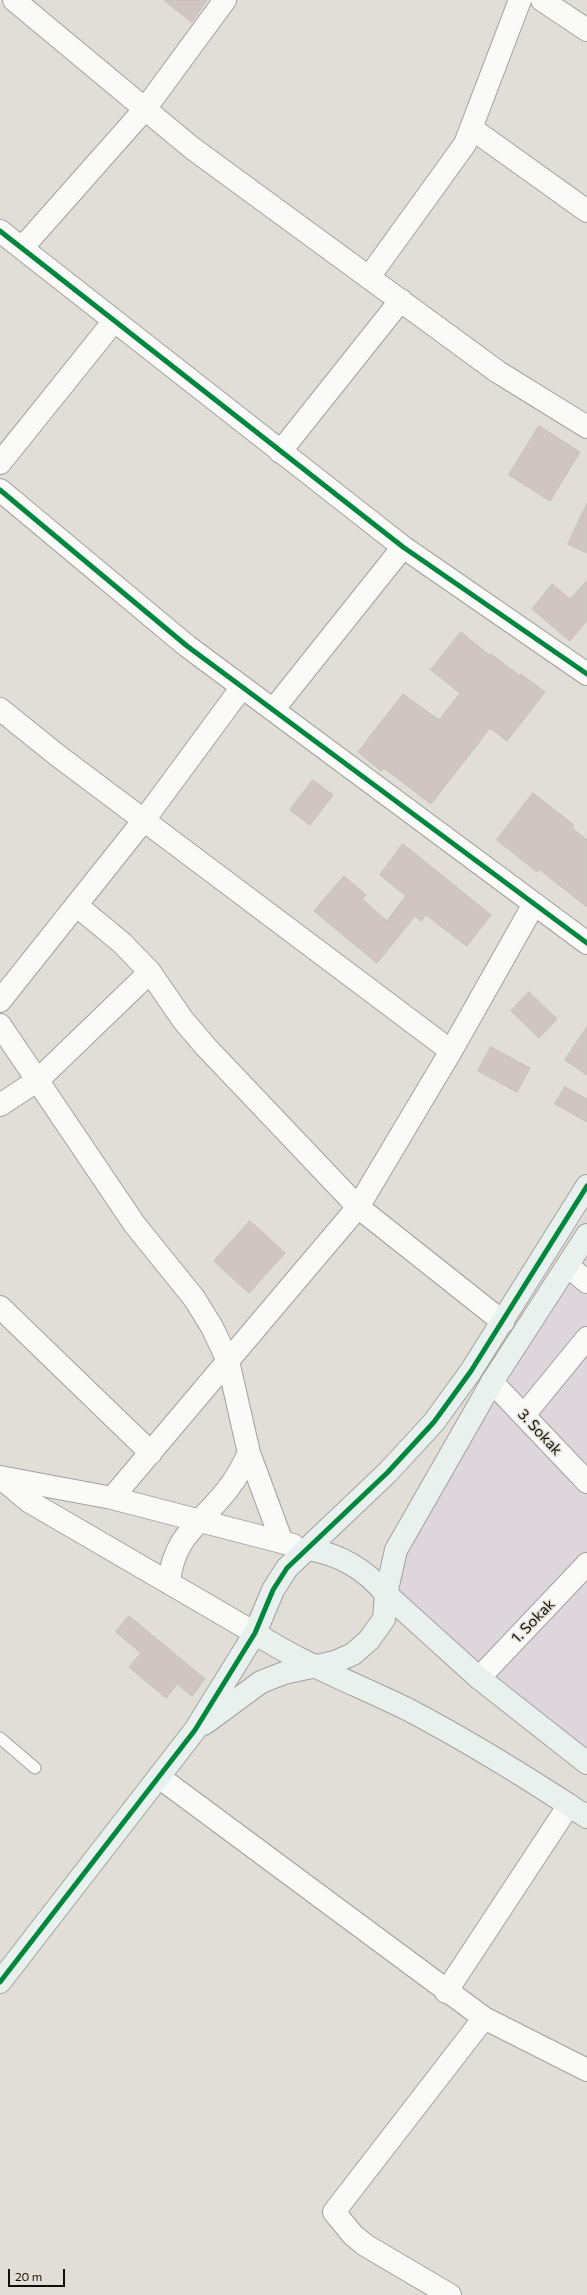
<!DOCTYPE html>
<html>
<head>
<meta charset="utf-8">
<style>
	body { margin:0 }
	#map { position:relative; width:587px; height:2295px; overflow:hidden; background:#e0ded7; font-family:Commissioner,sans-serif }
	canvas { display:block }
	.scale { position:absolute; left:8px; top:2269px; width:57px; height:18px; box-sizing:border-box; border:2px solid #100e0a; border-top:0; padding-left:5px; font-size:12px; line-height:14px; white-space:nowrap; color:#100e0a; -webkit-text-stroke:3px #e4dfd3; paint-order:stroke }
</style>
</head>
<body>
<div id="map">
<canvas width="587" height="2295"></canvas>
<div class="scale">20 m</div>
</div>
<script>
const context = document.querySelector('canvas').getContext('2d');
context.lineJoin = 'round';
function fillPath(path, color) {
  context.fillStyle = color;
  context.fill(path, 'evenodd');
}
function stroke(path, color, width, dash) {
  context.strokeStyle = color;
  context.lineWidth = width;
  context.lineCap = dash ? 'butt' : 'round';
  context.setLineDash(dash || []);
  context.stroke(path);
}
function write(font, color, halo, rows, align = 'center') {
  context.font = font + ' Commissioner,sans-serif';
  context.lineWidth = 3;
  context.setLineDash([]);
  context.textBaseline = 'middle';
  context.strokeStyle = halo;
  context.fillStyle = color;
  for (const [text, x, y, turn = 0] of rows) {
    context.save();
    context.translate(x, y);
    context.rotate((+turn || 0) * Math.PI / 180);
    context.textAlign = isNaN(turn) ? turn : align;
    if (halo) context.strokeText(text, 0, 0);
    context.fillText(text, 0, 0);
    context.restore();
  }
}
const industrial = new Path2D(`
	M587 1213V1758L375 1583 417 1492Z`);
const building = new Path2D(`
	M164 0H207L192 22Z
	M539 426 580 452 550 501 509 475Z
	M587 504V553L568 544Z
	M587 581V620L570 641 532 609 552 584 570 599Z
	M461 632 489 655 491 654 520 676 521 674 545 692 507 741 490 728 431 804 384 768 381 771 358 752 403 694 439 720 460 693 431 670Z
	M313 780 333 795 310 825 290 810Z
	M533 793 574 825 572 828 587 840V907L539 869 537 872 497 840Z
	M403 844 491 915 467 946 426 915 421 921 415 916 377 963 314 911 344 876 366 895 362 899 387 921 406 896 380 875Z
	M529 992 557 1019 539 1038 511 1011Z
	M587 1027V1075L565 1060Z
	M491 1047 530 1068 517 1092 478 1071Z
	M565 1087 587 1099V1122L555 1104Z
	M250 1221 285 1253 249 1293 214 1261Z
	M129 1616 205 1679 192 1696 177 1684 166 1698 129 1667 141 1653 116 1632Z`);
const lane = new Path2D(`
	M0 1738 35 1768`);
const street = new Path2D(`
	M14 0 192 148 498 372 587 427
	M542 0 587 30
	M471 128 587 211
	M0 231 403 547 587 674
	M22 248 145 109 225 0
	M369 277 465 144 520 0
	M280 452 401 300
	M0 463 114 321
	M0 490 187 646 587 943
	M0 709 57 755 451 1051
	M273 710 403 547
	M76 905 122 943 150 972 183 1020 206 1047 358 1207 503 1322
	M0 1001 144 820 242 687
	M0 1025 135 1225 194 1298 212 1327 228 1361 249 1453 282 1542
	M0 1105 38 1080 150 972
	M568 1266 587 1282
	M0 1307 151 1453
	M492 1382 587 1482
	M524 1415 587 1338
	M0 1477 112 1498 293 1545
	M1 1478 30 1502 255 1633
	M112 1498 358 1207 451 1051 534 904
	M169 1583C173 1534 204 1522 230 1486 238 1476 243 1465 249 1453
	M479 1678 587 1564
	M159 1777 484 2018 587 2070
	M446 1992 569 1805
	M450 2295 365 2245 353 2235 334 2212 484 2018`);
const secondary = new Path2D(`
	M309 1549C341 1555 365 1569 386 1594L479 1678 587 1763
	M255 1633C302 1664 356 1684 407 1709 470 1742 528 1778 587 1817
	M204 1724 261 1682 284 1673 335 1662 353 1654 369 1640 384 1619 386 1594 396 1550 492 1382 587 1235
	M0 1982 195 1730 255 1633 273 1590 287 1568 388 1472 434 1422 471 1371 587 1186`);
const cycleway = new Path2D(`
	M0 231 403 547 587 674
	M0 490 187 646 587 943
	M0 1982 195 1730 255 1633 273 1590 287 1568 388 1472 434 1422 471 1371 587 1186`);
const streetNames = [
	["3. Sokak",540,1432,47],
	["1. Sokak",533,1621,-46]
];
fillPath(industrial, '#dfd6dd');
fillPath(building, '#d1c5c1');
stroke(building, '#c2bfbb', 1);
stroke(lane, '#a2a19c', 13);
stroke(street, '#a2a19c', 24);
stroke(secondary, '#a2a19c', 24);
stroke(lane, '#fafaf9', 11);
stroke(street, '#fafaf9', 22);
stroke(secondary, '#e9f1ef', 22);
stroke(cycleway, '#00873e', 5);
write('15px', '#100e0a', '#e4dfd3', streetNames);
</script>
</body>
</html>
